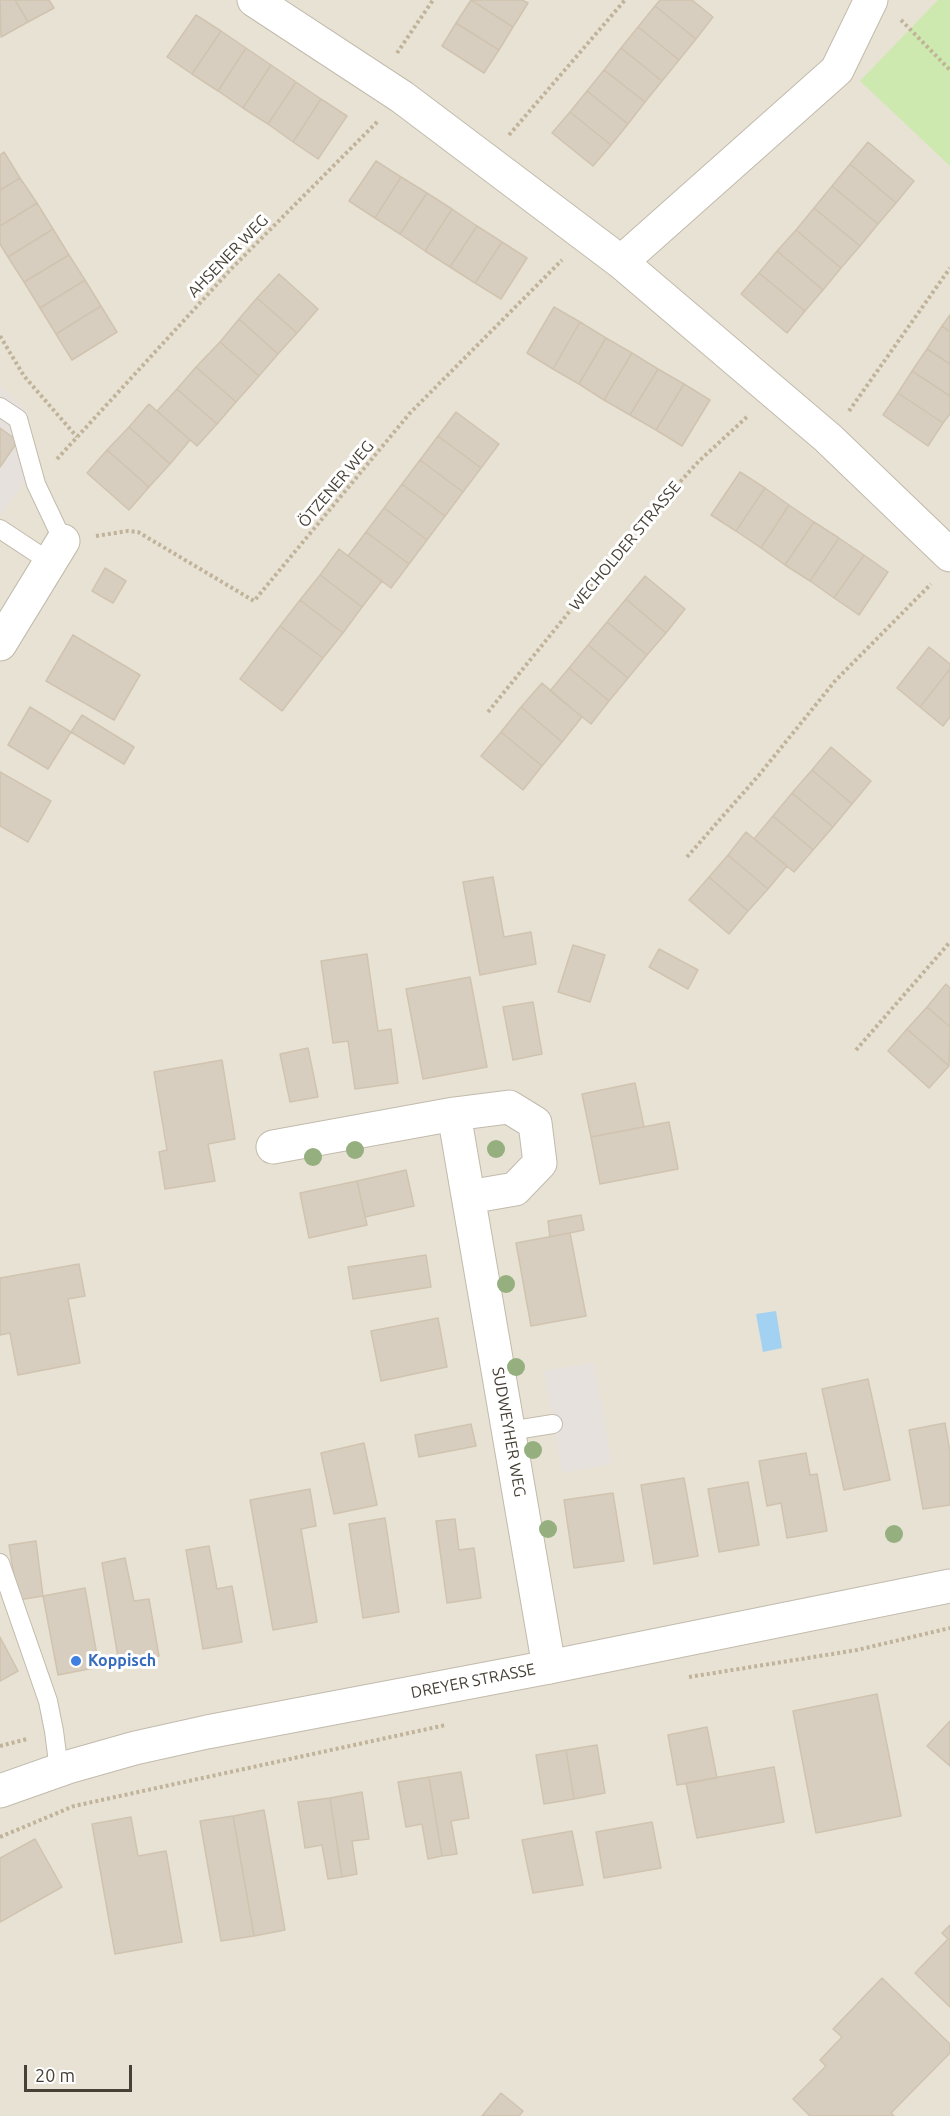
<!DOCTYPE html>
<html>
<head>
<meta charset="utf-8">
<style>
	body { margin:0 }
	#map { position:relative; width:950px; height:2116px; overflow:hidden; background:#f4f0e7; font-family:Ubuntu,sans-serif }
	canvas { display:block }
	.scale { position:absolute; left:24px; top:2065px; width:108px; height:27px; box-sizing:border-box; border:3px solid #474036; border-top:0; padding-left:8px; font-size:18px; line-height:21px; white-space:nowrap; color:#474036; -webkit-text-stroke:4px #fff; paint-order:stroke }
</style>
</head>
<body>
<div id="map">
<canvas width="950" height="2116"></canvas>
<div class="scale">20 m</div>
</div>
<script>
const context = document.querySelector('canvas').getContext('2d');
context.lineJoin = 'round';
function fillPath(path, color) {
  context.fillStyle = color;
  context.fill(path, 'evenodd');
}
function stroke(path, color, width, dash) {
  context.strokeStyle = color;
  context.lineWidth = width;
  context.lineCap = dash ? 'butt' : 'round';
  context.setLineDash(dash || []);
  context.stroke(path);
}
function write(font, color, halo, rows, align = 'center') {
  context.font = font + ' Ubuntu,sans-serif';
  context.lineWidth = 6;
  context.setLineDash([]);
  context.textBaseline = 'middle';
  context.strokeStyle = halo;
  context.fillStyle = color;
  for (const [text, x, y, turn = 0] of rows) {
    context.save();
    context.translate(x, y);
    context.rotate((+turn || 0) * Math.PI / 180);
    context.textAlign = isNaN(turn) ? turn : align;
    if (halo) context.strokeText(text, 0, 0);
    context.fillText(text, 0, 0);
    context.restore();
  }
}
const residential = new Path2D(`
	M0 0H950V2116H0Z`);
const industrial = new Path2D(`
	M0 386 26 410 39 461 0 516Z
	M594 1362 612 1464 562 1473 544 1371Z`);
const green = new Path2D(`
	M938 0H950V166L860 81Z`);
const water = new Path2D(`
	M776 1311 782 1348 763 1352 756 1314Z`);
const building = new Path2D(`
	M0 0H15L28 22 1 37Z
	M15 0H49L54 8 28 22Z
	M471 0 513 27 499 50 456 23Z
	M471 0H522L528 3 513 27Z
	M660 0H692L713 17 696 39 655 6Z
	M655 6 696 39 679 60 638 27Z
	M196 15 221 31 192 74 167 57Z
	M456 23 499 50 484 73 442 46Z
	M638 27 679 60 662 81 621 48Z
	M221 31 246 48 218 91 192 74Z
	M246 48 271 65 243 108 218 91Z
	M621 48 662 81 645 102 604 70Z
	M271 65 296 82 268 124 243 108Z
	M604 70 645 102 628 124 587 91Z
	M296 82 321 99 293 142 268 124Z
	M587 91 628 124 611 145 570 112Z
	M321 99 347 116 318 159 293 142Z
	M570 112 611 145 593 166 552 133Z
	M868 142 914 181 896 203 850 164Z
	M4 152 20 178 0 190V155Z
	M376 161 401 177 375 218 349 201Z
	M850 164 896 203 878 224 832 186Z
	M401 177 427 193 400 234 375 218Z
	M20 178 37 203 0 226V190Z
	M832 186 878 224 860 246 814 208Z
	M427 193 452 209 425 251 400 234Z
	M37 203 53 229 8 257 0 244V226Z
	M814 208 860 246 841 268 796 230Z
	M452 209 477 226 450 267 425 251Z
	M477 226 502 242 475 283 450 267Z
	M53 229 69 255 24 282 8 257Z
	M796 230 841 268 823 290 777 251Z
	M502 242 527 258 501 299 475 283Z
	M777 251 823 290 805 311 759 273Z
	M69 255 85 280 40 308 24 282Z
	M759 273 805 311 787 333 741 294Z
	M279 274 318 309 297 333 257 298Z
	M85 280 101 306 56 334 40 308Z
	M257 298 297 333 278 354 239 319Z
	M101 306 117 332 72 360 56 334Z
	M554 307 580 322 553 369 527 353Z
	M950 315V332L942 326Z
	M239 319 278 354 259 376 220 342Z
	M580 322 606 338 579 384 553 369Z
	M942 326 950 332V364L927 349Z
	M606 338 632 353 604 400 579 384Z
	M220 342 259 376 236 402 196 367Z
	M927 349 950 364V396L912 371Z
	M632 353 658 369 630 415 604 400Z
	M196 367 236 402 217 424 177 389Z
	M658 369 684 384 656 430 630 415Z
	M912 371 950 396V414L943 423 898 393Z
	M684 384 710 400 682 446 656 430Z
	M177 389 217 424 197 446 157 411Z
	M898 393 943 423 928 446 883 415Z
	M149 404 190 440 170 464 129 427Z
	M456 412 499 444 481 468 438 436Z
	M129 427 170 464 149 487 107 450Z
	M0 428 18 441 0 467Z
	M438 436 481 468 463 492 420 460Z
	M107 450 149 487 129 510 87 473Z
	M420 460 463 492 445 516 402 484Z
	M740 472 765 488 736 531 711 515Z
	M402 484 445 516 427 540 384 508Z
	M765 488 789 505 761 548 736 531Z
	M789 505 814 522 785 565 761 548Z
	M384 508 427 540 409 564 366 532Z
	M814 522 839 538 810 581 785 565Z
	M366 532 409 564 391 588 348 556Z
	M839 538 864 555 834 598 810 581Z
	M339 549 382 581 362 607 320 575Z
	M864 555 888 572 859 615 834 598Z
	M105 568 126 581 113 603 92 591Z
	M320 575 362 607 343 633 300 600Z
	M645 576 685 609 666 633 626 599Z
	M626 599 666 633 647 655 607 622Z
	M300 600 343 633 323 658 280 626Z
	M607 622 647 655 628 678 588 645Z
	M280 626 323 658 282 711 240 679Z
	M73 635 140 675 114 720 46 681Z
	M588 645 628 678 609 701 569 668Z
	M929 647 950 664V669L920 707 897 688Z
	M569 668 609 701 591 724 550 691Z
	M950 669V717L943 726 920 707Z
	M542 683 582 717 562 742 521 707Z
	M30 707 71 732 48 769 8 745Z
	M521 707 562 742 542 766 501 732Z
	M82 715 134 747 124 764 71 732Z
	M501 732 542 766 523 790 481 756Z
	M831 747 871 781 852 804 812 770Z
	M812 770 852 804 833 827 792 793Z
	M0 772 51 801 28 842 0 826Z
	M792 793 833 827 813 850 773 816Z
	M773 816 813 850 794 872 754 839Z
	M746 832 787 866 768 889 728 855Z
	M728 855 768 889 748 911 709 877Z
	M493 877 504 937 531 932 536 964 480 975 463 882Z
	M709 877 748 911 729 934 689 900Z
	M573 945 605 955 590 1002 558 992Z
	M659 949 698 970 688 989 649 967Z
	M367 954 378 1031 391 1029 398 1083 355 1089 348 1041 333 1043 321 961Z
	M470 977 487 1067 423 1079 406 989Z
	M946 984 950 988V1027L927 1007Z
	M533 1002 542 1054 513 1060 503 1007Z
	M927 1007 950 1027 949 1066 907 1029Z
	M907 1029 949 1066 929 1088 888 1051Z
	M308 1048 318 1097 290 1102 280 1054Z
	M222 1060 235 1139 208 1144 215 1181 165 1189 159 1152 167 1150 154 1072Z
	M635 1083 644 1127 591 1137 582 1094Z
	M669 1122 678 1169 600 1184 591 1137Z
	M406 1170 414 1206 365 1217 357 1181Z
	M357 1181 367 1225 309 1238 300 1193Z
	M581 1215 584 1230 550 1237 548 1221Z
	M570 1233 586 1316 531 1326 516 1243Z
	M426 1255 431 1287 353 1299 348 1267Z
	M79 1264 85 1296 68 1299 80 1363 18 1375 10 1333 0 1335V1278Z
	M438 1318 447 1367 381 1381 371 1331Z
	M868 1379 890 1480 844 1490 822 1389Z
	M945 1423 950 1452V1505L923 1509 909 1430Z
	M471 1424 476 1446 419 1457 415 1435Z
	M364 1443 377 1505 334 1514 321 1453Z
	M806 1453 810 1475 817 1474 827 1531 787 1538 781 1503 767 1506 759 1461Z
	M684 1478 698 1556 654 1564 641 1485Z
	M748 1482 759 1545 719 1552 708 1489Z
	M310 1489 316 1526 301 1529 317 1622 273 1630 250 1500Z
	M613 1493 624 1561 574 1568 564 1500Z
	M385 1518 399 1612 363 1618 349 1524Z
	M455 1519 459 1550 474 1548 481 1598 447 1603 436 1521Z
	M36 1541 43 1596 18 1600 9 1545Z
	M209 1546 217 1589 232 1586 242 1642 203 1649 186 1550Z
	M125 1558 134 1601 149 1599 159 1656 119 1663 102 1563Z
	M85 1588 99 1667 58 1675 43 1596Z
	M0 1637 18 1671 0 1681Z
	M877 1694 901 1816 816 1833 793 1711Z
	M950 1721V1766L927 1746Z
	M707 1727 717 1778 677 1785 668 1735Z
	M597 1745 605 1793 574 1799 566 1750Z
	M566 1750 574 1799 544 1804 536 1755Z
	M774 1767 784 1822 697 1838 686 1783Z
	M461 1772 469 1818 451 1821 457 1854 442 1856 429 1777Z
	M429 1777 442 1856 428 1859 422 1824 406 1827 398 1782Z
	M362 1792 369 1839 352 1841 357 1874 342 1877 330 1798Z
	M330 1798 342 1877 328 1879 322 1845 305 1848 298 1802Z
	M264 1810 285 1930 254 1936 233 1816Z
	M233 1816 254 1936 221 1941 200 1821Z
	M131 1817 138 1856 166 1851 182 1942 115 1954 92 1824Z
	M652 1822 661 1868 604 1878 596 1832Z
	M572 1831 583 1885 533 1893 522 1840Z
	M35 1839 62 1887 0 1922V1858Z
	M950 1925V2007L915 1973 948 1939 942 1933Z
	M882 1978 950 2044V2053L891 2113 894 2116H810L793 2099 826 2066 820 2060 842 2037 833 2029Z
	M501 2093 523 2111 519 2116H482Z`);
const path = new Path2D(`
	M901 20 950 70
	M397 53 433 0
	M509 135 625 0
	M0 336 24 376 77 437
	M849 411 950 268
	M57 459 232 268 378 121
	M96 536 128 531 138 532 254 601 410 413 562 260
	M488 712 629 538 699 461 749 415
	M687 857 759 775 835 681 931 584
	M856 1050 950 942
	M689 1677 857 1650 950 1628
	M0 1746 27 1739
	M0 1837 74 1806 446 1725`);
const service = new Path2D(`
	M0 407 18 419 36 484 63 541
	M0 529 50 562
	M509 1431 553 1424
	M0 1563 48 1701 54 1731 59 1770`);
const minor = new Path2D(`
	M254 0 402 97 621 262 828 438 950 555
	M621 262 837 70 871 0
	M0 644 63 541
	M454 1114 509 1107 535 1123 540 1163 515 1189 469 1197
	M273 1147 454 1114 549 1667`);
const tertiary = new Path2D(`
	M0 1791 68 1767 135 1748 207 1732 549 1667 950 1586`);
const trees = [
	[496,1149],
	[355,1150],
	[313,1157],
	[506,1284],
	[516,1367],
	[533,1450],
	[548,1529],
	[894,1534]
];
const markers = [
	[76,1661,6,"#3f7fe0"]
];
const streetNames = [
	["AHSENER WEG",228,256,-46],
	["ÖTZENER WEG",336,484,-50],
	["WECHOLDER STRASSE",625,546,-50],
	["SUDWEYHER WEG",509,1432,80],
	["DREYER STRASSE",473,1681,-11]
];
const shopNames = [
	["Koppisch",88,1661]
];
fillPath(residential, '#e8e2d5');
fillPath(industrial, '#e6e1dc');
fillPath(green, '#cee9af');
fillPath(water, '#a2d1f1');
fillPath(building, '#d8cebf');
stroke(building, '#d0c3af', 1.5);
stroke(service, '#c2bbac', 20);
stroke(minor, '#c2bbac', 35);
stroke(tertiary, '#c2bbac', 35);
stroke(path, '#c1b39a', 4, [3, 3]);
stroke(service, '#fff', 18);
stroke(minor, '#fff', 33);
stroke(tertiary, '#fff', 33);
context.fillStyle = '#95af7e';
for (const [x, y] of trees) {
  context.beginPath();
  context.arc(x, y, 9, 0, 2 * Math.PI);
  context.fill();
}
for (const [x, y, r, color] of markers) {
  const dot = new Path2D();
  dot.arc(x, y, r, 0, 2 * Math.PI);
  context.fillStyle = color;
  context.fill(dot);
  stroke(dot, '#fff', 2);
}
write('16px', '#474036', '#fff', streetNames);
write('bold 16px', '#366cbe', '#fff', shopNames, 'left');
</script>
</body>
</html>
